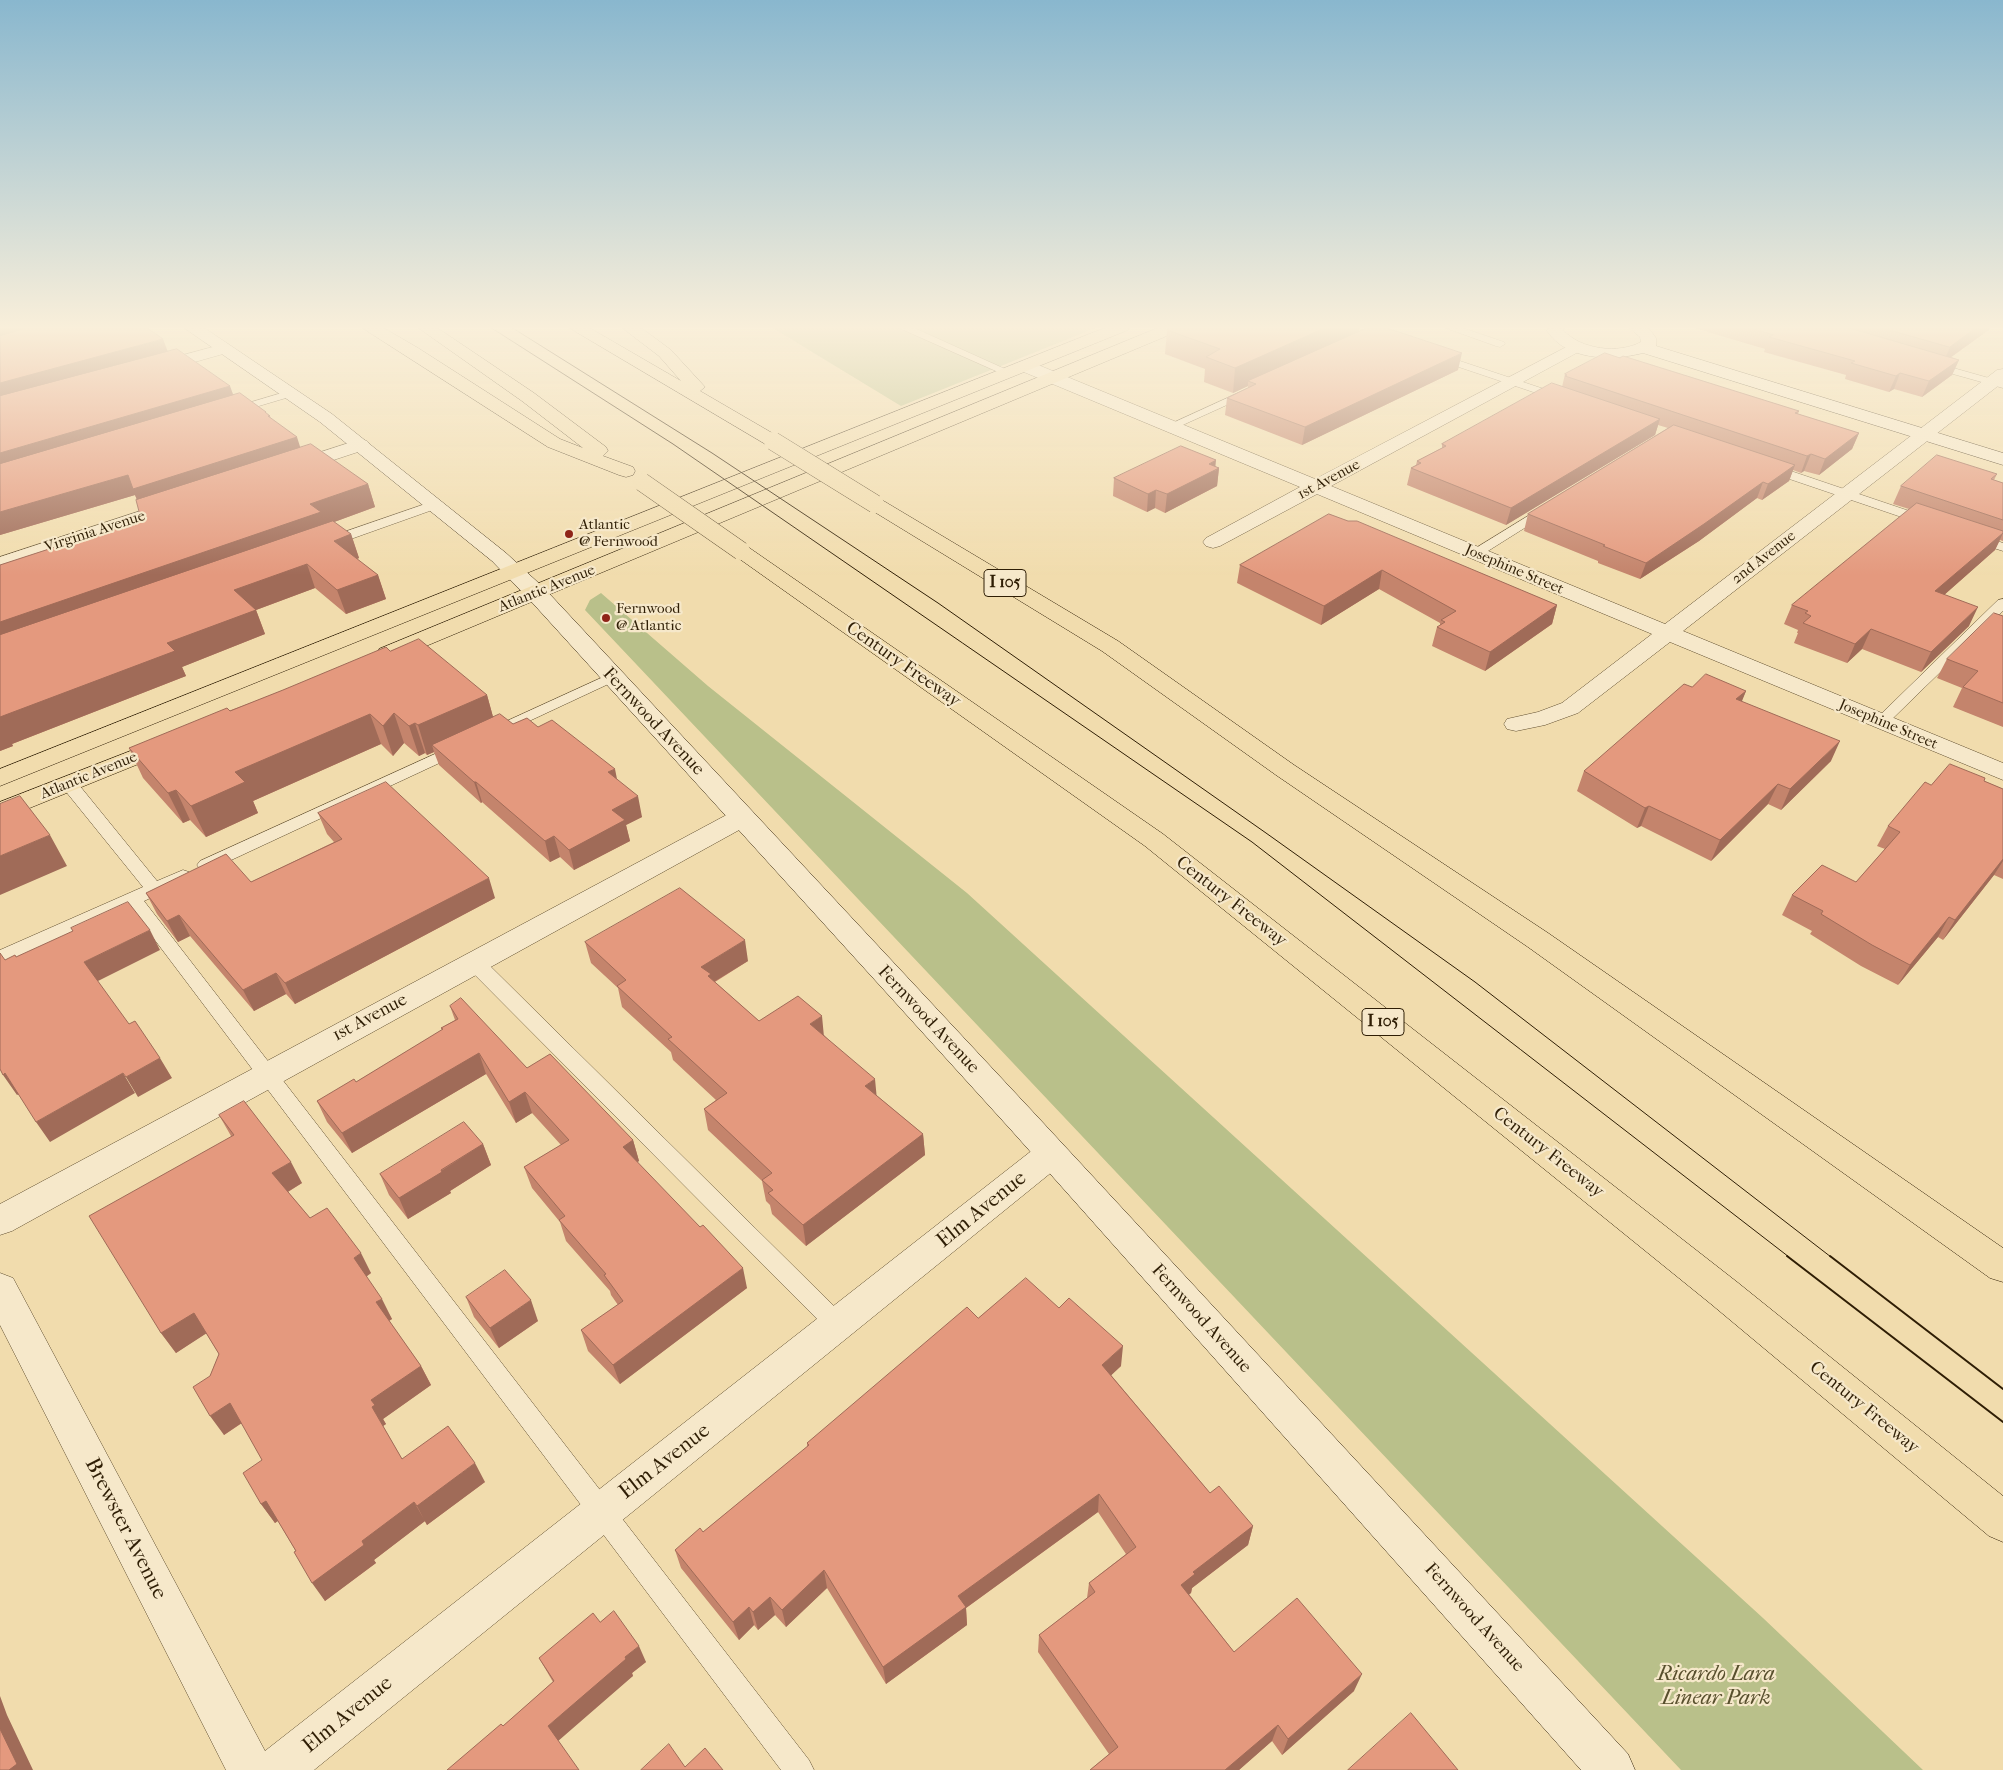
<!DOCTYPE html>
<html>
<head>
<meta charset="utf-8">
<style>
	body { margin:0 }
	canvas { display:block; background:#f1dcad }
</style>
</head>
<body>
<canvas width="2003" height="1770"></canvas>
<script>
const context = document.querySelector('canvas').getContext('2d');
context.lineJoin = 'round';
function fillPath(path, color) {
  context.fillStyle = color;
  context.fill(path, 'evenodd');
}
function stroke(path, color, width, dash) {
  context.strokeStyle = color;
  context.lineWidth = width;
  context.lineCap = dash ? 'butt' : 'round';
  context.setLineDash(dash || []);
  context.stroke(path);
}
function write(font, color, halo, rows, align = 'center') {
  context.font = font + ' "IM FELL French Canon",serif';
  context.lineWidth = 4.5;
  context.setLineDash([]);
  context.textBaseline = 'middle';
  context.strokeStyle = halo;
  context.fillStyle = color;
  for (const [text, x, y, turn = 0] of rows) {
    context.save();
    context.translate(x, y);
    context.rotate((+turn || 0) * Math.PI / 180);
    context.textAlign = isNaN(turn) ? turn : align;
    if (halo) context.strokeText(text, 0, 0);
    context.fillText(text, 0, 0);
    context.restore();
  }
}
const green = new Path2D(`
	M771 327H1098L901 406Z
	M601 593 708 686 967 893 1763 1618 1923 1770H1681L585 610 590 600Z`);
const lane = new Path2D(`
	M897 327H912L1014 373 1013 375H1005Z
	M1443 327H1460L1504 342 1505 344 1500 347 1496 346Z
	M1436 353 1565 396 1567 398 1561 401 1557 400 1432 358 1431 356Z
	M1932 362 2003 382V388L1928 367 1927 365 1928 363Z
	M1247 389 1251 390 1252 392 1251 394 1174 429 1170 430 1164 427Z
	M292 390 297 393 296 395 232 414 226 411 228 409Z
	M1770 464 1930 518 1932 521 1926 525 1922 524 1766 471 1764 468Z
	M434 501 438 502 440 505 438 508 334 545 329 546 323 542 324 539Z
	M1546 505 1552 509 1550 512 1480 556H1470L1468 553Z
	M1977 534 2003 543V551L1972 541 1971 538Z
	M2003 599V611L1886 725H1876L1873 722 1876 719 1998 600Z
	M612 673 617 674 619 677 617 680 495 737H485L482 734 485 731Z
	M457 744 463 746 465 749 463 752 212 869 206 871 200 869 197 865 200 861Z
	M69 779 75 780 157 881 183 870 189 872 192 876 189 880 144 901 809 1760 814 1770H781L130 907 0 965V950L143 887 63 788 61 784 63 780Z
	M474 955 481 957 846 1318 850 1325 846 1332 838 1335 830 1332 467 967 465 962 467 957Z`);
const street = new Path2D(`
	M1576 342 1582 344 1584 347 1582 350 1331 486 1665 624 1997 370 2003 369V382L1683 631 2003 763V780L1670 642 1578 713 1545 725 1516 731 1507 729 1504 724 1507 719 1538 712 1562 703 1652 634 1317 494 1220 546 1213 548 1206 546 1203 542 1206 538 1300 487 1019 370 1017 366 1019 362H1031L1315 479Z
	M224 344 230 346 232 349 230 352 156 373 150 372 148 368 150 364Z
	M361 439 367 441 370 445 367 449 291 474 284 472 282 468 284 464Z
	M177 499 184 501 187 505 184 509 0 570V557Z
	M741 810 750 812 754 818 750 824 12 1231 0 1235V1204L732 812Z
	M1051 1141 1063 1145 1068 1154 1063 1163 314 1770H226L0 1325V1273L13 1278 265 1751 1039 1145Z`);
const secondary = new Path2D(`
	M183 327H203L332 414 506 553 544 588 1034 1113 1628 1754 1635 1770H1581L1012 1131 528 598 492 561 320 422Z
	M1549 327H1565L1563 330C1581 350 1619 354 1641 342L1640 337 1628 327H1648L1656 338V346L2003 453V465L1643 353C1612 361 1567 361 1547 331Z`);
const primary = new Path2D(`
	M1107 327H1130L1128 330 0 786V769Z
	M1160 327H1183L1181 330 395 659 387 661 379 659 376 654 379 649Z
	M169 736 178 738 181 743 178 748 0 820V802Z`);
const highway = new Path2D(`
	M361 327H382L418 348 560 439 583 448 522 401 417 327H436L534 393 606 447 608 451 603 456 633 467 635 471 633 475 626 477 619 475 548 447Z
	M568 327H588L681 381 659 356 621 327H640L671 350 705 387 700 391 779 437 782 441 779 445 773 446 767 445Z
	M875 498 882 500 1118 641 1294 765 1548 933 2003 1248V1282L1990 1278 1528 947 1276 775 1102 651 868 508 865 504 868 500Z
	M741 545 748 547 1163 834 1737 1282 2003 1496V1542L1989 1536 1711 1304 1145 846 734 555 731 551 734 547Z`);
const tramFar1 = new Path2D(`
	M490 327 673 444 1252 842 1789 1257
	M511 327 712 453 938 603 1266 833 1475 982 1831 1257`);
const tram = new Path2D(`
	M1787 1256 2003 1422
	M1830 1256 2003 1389`);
const highwayBridge = new Path2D(`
	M773 441 875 504
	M642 482 741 551`);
const wall = new Path2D(`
	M0 327 168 351 233 395 270 416 271 419 300 448 368 484 375 507 334 522 351 534 359 558 357 559 378 575 386 599 346 614 315 588 256 610 265 634 182 667 186 676 12 744 13 746 0 751V565L141 519 137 500 135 495 0 535Z
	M1691 327H1990V329L1951 357 1959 360 1952 375 1922 397 1894 389 1889 392 1845 379 1846 375 1764 352 1765 349Z
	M1167 330 1359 332 1458 370 1302 445 1225 415 1227 398 1248 388V386L1233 393 1204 382 1205 369 1165 354Z
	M1565 374 1799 411 1798 414 1859 433 1852 449 1819 475 1804 471 1801 473 1793 470 1789 481 1762 500 1757 498 1699 541 1640 579 1598 563V561L1524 531 1528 514 1668 428 1658 425 1655 435 1506 525 1407 485 1411 468 1416 465 1417 461 1442 448V444L1562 387Z
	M1215 467 1219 468 1217 486 1165 513 1155 508 1147 512 1113 496 1114 478Z
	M1997 474 1994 480 2003 483V541L2000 540 1995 550 1944 595 1969 626 1921 672 1862 649 1847 663 1794 643 1798 633H1797L1798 630 1784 624 1792 605 1909 509 1893 504 1901 486Z
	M1329 514 1557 605 1552 624 1485 671 1432 646 1437 627 1440 626V623L1379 589 1321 625 1237 583 1240 565Z
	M2003 616V727L1953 707 1962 688 1937 678 1947 659Z
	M390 651 487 695 493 717 513 724 538 727 617 780 642 817 626 825 630 841 574 870 560 857 550 862 482 802 481 803 439 765 434 752 427 755 425 753 419 756 404 743 393 756 381 744 253 801 258 813 206 837 190 820 183 823 143 778 129 748Z
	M1692 687 1746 691 1741 702 1831 761 1781 810 1768 804 1711 861 1641 826 1637 828 1577 791 1584 771Z
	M1984 781 2003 789V879L1994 875 1943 940 1938 937 1898 985 1861 966 1810 934 1812 931 1782 915 1792 895 1856 882 1885 849 1877 846 1888 826 1931 785Z
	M318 813 495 898 295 1004 286 994 254 1011 190 936 178 942 157 914 146 893 251 882 334 842 327 834Z
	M585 942 748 961 715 982 759 1021 824 1035 876 1095 923 1134 925 1155 806 1246 772 1214 770 1205 766 1201 762 1181 708 1130 704 1109 716 1100 673 1060 671 1052 622 1007 618 988 591 963Z
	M450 1006 527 1068 633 1140 639 1161 637 1162 747 1288 620 1384 588 1351 581 1330 618 1305 611 1295 610 1291 566 1241 560 1222 532 1188 524 1167 561 1145 532 1113 516 1123 486 1074 352 1153 327 1122 317 1101 356 1082 442 1030 441 1028 455 1020Z
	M219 1115 302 1183 288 1192 310 1218 371 1273 366 1277 392 1319 389 1321 421 1366 431 1385 383 1419 386 1424 383 1426 402 1459 485 1482 427 1525 425 1521 374 1560 376 1563 325 1601 278 1521 275 1523 261 1504 262 1460 242 1423 224 1435 210 1376 219 1354 206 1333 176 1353 161 1333 231 1136Z
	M483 1144 491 1165 450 1191 451 1193 408 1219 389 1195 380 1174Z
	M466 1297 538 1321 499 1348 474 1317Z
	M978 1318 1121 1366 1111 1375 1210 1493 1253 1526 1248 1545 1192 1588 1191 1593 1189 1594 1234 1652 1354 1691 1282 1755 1272 1741 1239 1770H1090L1109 1754 1038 1652 1039 1635 1087 1598 1089 1583 1126 1554 1098 1512 966 1608 967 1625 886 1684 827 1588 786 1627 775 1615 758 1630 754 1625 739 1640 681 1568 675 1550 703 1532 807 1447V1443Z
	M600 1622 646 1662 632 1673 633 1676 503 1726 553 1682 539 1658Z`);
const shadedWall = new Path2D(`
	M0 327H69L0 346Z
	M1327 327H1360L1359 336 1248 381V386L1233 393 1235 368Z
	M1977 327H1990V329L1943 363 1950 347Z
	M163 339 170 357 0 404V383Z
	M1462 353 1458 370 1302 445 1305 427Z
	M1959 360 1952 375 1922 397 1929 381Z
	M1900 373 1894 389 1889 392 1896 376Z
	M230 386 237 405 0 475V453Z
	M1660 419 1655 435 1506 525 1511 508Z
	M1859 433 1852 449 1819 475 1825 459Z
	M297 437 303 456 141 509 135 495 0 535V512L128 475Z
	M1811 454 1804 471 1801 473 1807 456Z
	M1216 460 1215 471 1219 468 1217 486 1165 513 1167 494 1209 464Z
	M1795 465 1789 481 1762 500 1768 484Z
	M1763 482 1757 498 1699 541 1640 579 1646 563Z
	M368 484 375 507 326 525 0 652V622L310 504Z
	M1156 490 1155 508 1147 512 1148 494Z
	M2003 533 1995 550 1926 611 1935 591Z
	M351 534 359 558 343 565 334 541Z
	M307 564 315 588 256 610 265 634 182 667 186 676 12 744 13 746 0 751V717L167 643 234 590Z
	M1382 570 1379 589 1321 625 1324 606Z
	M378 575 386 599 346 614 337 590Z
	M1557 605 1552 624 1485 671 1490 652Z
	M1978 607 1969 626 1921 672 1931 652Z
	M1871 629 1862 649 1847 663 1855 644Z
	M1746 691 1738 711 1736 699Z
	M487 695 495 724 432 745 434 752 427 755 418 725Z
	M394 713 404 743 393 756 383 726Z
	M370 714 381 744 253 801 258 813 206 837 191 806 235 772Z
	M415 723 425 753 419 756 409 726Z
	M1840 741 1831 761 1781 810 1790 789Z
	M615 769 619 789 608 772Z
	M474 782H476L482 802 481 803Z
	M1778 784 1768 804 1711 861 1720 840Z
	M176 790 190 820 183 823 168 793Z
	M638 796 642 817 626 825 630 841 574 870 569 850 612 810Z
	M1649 806 1641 826 1637 828 1645 808Z
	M50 835 67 866 0 895V856Z
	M554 836 560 857 550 862 545 841Z
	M2003 859V861L1994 875 1943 940 1955 920Z
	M489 878 495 898 295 1004 285 983Z
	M179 915 190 936 178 942 167 921Z
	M1949 917 1938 937 1898 985 1910 965Z
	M150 930 160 950 96 982 84 962Z
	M745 940 748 961 712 983 701 967Z
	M276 973 286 994 254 1011 243 990Z
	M822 1016 824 1037 810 1024Z
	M479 1053 486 1074 352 1153 342 1133Z
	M160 1058 172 1078 138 1097 126 1077Z
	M5 1073 19 1094 17 1095 3 1075Z
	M123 1073 135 1093 50 1142 36 1122Z
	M875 1079 877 1100 865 1086Z
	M525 1092 532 1113 516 1123 509 1102Z
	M923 1134 925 1155 806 1246 803 1225Z
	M633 1140 639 1161 628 1168 623 1147Z
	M483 1144 491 1165 450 1191 451 1193 408 1219 399 1198Z
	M291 1162 302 1183 284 1194 272 1173Z
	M361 1253 371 1273 364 1278 354 1258Z
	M743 1268 747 1288 620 1384 613 1365Z
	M382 1299 392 1319 387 1322 376 1302Z
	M531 1300 538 1321 499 1348 490 1328Z
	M194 1313 207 1333 176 1353 161 1333Z
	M1123 1346 1121 1366 1101 1385 1102 1365Z
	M421 1366 431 1385 383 1419 386 1424 383 1426 372 1407 371 1400Z
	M230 1403 243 1422 224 1435 210 1416Z
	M475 1463 485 1482 427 1525 417 1506Z
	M1099 1494 1098 1512 966 1608 967 1625 886 1684 883 1667 958 1596Z
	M266 1501 279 1520 275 1523 261 1504Z
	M414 1502 425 1521 374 1560 376 1563 325 1601 312 1583 362 1541Z
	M1253 1526 1248 1545 1192 1588 1191 1593 1178 1603 1181 1585 1193 1572Z
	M824 1570 827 1588 786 1627 782 1610Z
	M770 1597 775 1615 758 1630 753 1612Z
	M749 1607 754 1625 739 1640 733 1622Z
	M639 1646 646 1662 632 1673 633 1676 557 1742 548 1726 625 1657Z
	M1362 1674 1354 1691 1282 1755 1288 1739Z
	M0 1696 7 1715 33 1770H9L0 1729Z
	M1278 1725 1272 1741 1239 1770H1225Z`);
const building = new Path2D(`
	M30 327H146L163 339 0 383V336Z
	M1172 327H1327L1235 368 1206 357 1220 349 1167 330Z
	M1369 327H1384L1462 353 1305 427 1227 398 1256 384 1248 381Z
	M1747 327H1846L1959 360 1929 381 1900 373 1896 376 1851 363 1855 361 1769 337 1773 335Z
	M1879 327H1977L1950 347Z
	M177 349 230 386 0 453V396Z
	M1605 353 1620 358 1623 356 1799 411 1795 413 1859 433 1825 459 1811 454 1807 456 1565 376 1567 375 1565 374Z
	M1552 383 1660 419 1511 508 1411 468 1421 463 1417 461 1446 446 1442 444Z
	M240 393 266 412H265L270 416H268L297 437 133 489 128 475 0 512V464Z
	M1674 425 1795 465 1768 484 1763 482 1704 524 1646 563 1603 546 1605 545 1528 514Z
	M311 444 368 484 310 504 321 512 0 622V565L141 519 136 500Z
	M1181 446 1216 460 1209 464 1219 468 1167 494 1156 490 1148 494 1114 478Z
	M1937 455 1997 474 1991 479 2003 483V520L1901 486Z
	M1917 503 2003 531V533L1935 591 1978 607 1931 652 1871 629 1855 644 1803 623 1811 616 1805 613 1808 611 1792 605Z
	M1329 514 1348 521H1357L1557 605 1490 652 1437 627 1445 622 1441 620 1456 611 1382 570 1324 606 1240 565Z
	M333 521 351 534 334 541 378 575 337 590 307 564 234 590 256 610 167 643 175 651 0 717V635Z
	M1994 613 2003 616V703L1963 687 1978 671 1947 659Z
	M419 639 487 695 418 725 415 723 409 726 394 713 383 726 370 714 235 772 245 782 191 806 176 790 168 793 129 748 227 708 230 711 283 690 386 647 390 651Z
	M1706 674 1746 691 1736 699 1840 741 1790 789 1778 784 1720 840 1649 806 1645 808 1584 771 1684 684 1692 687Z
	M500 714 513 724 527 718 538 727 552 720 615 769 608 772 638 796 612 810 625 820 569 850 554 836 545 841 476 782H474L432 745Z
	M1950 764 1985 778 1984 781 2003 789V859L1955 920 1949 917 1910 965 1872 945 1821 914 1823 911 1792 895 1822 865 1856 882 1900 832 1888 826 1925 782 1931 785Z
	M386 782 489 878 285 983 276 973 243 990 179 915 167 921 146 893 226 854 251 882 342 839 318 813Z
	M20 796 50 835 0 856V804Z
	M680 888 745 940 701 967 711 974 708 976 759 1021 798 996 822 1016 810 1024 875 1079 865 1086 923 1134 803 1225 768 1193 773 1190 762 1180 772 1173 704 1109 727 1093 668 1039 672 1037 617 986 626 980 585 942Z
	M128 902 150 930 84 962 129 1024 135 1021 160 1058 126 1077 123 1073 36 1122 5 1073 3 1075 0 1069V953L5 960 15 955 16 957 73 931 71 928Z
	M461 998 527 1068 550 1054 633 1140 623 1147 700 1227 703 1225 743 1268 613 1365 581 1330 623 1301 604 1275 606 1274 559 1220 565 1216 524 1167 569 1140 525 1092 509 1102 479 1053 342 1133 317 1101 354 1079 356 1082 443 1029 441 1028 458 1019 450 1006Z
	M244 1101 291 1162 272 1173 310 1218 327 1208 361 1253 354 1258 382 1299 376 1302 421 1366 371 1400 375 1405 372 1407 402 1459 448 1426 475 1463 417 1506 414 1502 362 1541 364 1545 312 1583 294 1552 296 1551 266 1501 261 1504 243 1473 262 1460 230 1403 210 1416 193 1387 210 1376 219 1354 194 1313 161 1333 89 1216 234 1135 219 1115Z
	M464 1122 483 1144 441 1170 442 1172 399 1198 380 1174Z
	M505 1270 531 1300 490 1328 466 1297Z
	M1026 1278 1059 1308 1069 1298 1123 1346 1102 1365 1210 1493 1219 1486 1253 1526 1193 1572 1195 1574 1181 1585 1234 1652 1297 1598 1362 1674 1288 1739 1278 1725 1225 1770H1090L1118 1747 1039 1635 1095 1592 1089 1583 1136 1547 1099 1494 958 1596 966 1607 883 1667 824 1570 782 1610 770 1597 753 1612 749 1607 733 1622 675 1550 700 1528 703 1532 809 1445 807 1443 967 1307 978 1318Z
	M614 1611 639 1646 625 1657 626 1659 548 1726 579 1770H447L501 1724 503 1726 554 1681 539 1658 593 1613 600 1622Z
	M1411 1713 1458 1770H1348Z
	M0 1729 17 1764 9 1770H0Z
	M669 1744 685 1767 705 1748 723 1770H641Z`);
const markers = [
	[569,534,5,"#8f2418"],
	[606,618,5,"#8f2418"]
];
const farStreetnames = [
	["1st Avenue",1329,480,-28],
	["Virginia Avenue",95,532,-18],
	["2nd Avenue",1764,558,-38],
	["Josephine Street",1514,570,23],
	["Atlantic Avenue",547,589,-22],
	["Josephine Street",1888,725,23],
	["Atlantic Avenue",89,776,-22]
];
const farPoinames = [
	["Atlantic",579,525],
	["@ Fernwood",579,542],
	["Fernwood",616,609],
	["@ Atlantic",616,626]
];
const shields = [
	[1005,583,42],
	[1383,1022,42]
];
const shieldNames = [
	["I 105",1005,583],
	["I 105",1383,1022]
];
const streetNames = [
	["Century Freeway",903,665,35],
	["Fernwood Avenue",653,722,47],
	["Century Freeway",1231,902,38],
	["1st Avenue",370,1018,-28],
	["Fernwood Avenue",928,1020,47],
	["Century Freeway",1548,1153,38],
	["Fernwood Avenue",1201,1319,48],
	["Century Freeway",1864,1408,39],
	["Fernwood Avenue",1474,1618,48]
];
const nearStreetnames = [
	["Elm Avenue",982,1210,-39],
	["Elm Avenue",665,1462,-38],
	["Brewster Avenue",125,1529,63],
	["Elm Avenue",348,1715,-39]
];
const nearParknames = [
	["Ricardo Lara",1716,1675],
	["Linear Park",1716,1699]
];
fillPath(green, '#b9c08a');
stroke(lane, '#604e2f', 1);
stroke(street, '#604e2f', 1);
stroke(secondary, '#2f1e05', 1);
stroke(primary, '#2f1e05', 1);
stroke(highway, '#2f1e05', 1);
fillPath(lane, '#f6e8ca');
fillPath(street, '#f6e8ca');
fillPath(secondary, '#f6e8ca');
fillPath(primary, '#f1dcad');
fillPath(highway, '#f1dcad');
stroke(tramFar1, '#2f1e05', 1);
stroke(tram, '#2f1e05', 2);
stroke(highwayBridge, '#2f1e05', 19, []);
stroke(highwayBridge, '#f1dcad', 18);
fillPath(wall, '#c4846c');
fillPath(shadedWall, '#a06b58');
fillPath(building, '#e4997e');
stroke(building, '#a06b58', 1);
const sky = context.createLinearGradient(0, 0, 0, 575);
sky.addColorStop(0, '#89b7ce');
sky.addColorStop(0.57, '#f9efda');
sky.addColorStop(1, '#f9efda00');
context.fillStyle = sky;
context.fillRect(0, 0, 2003, 575);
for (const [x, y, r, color] of markers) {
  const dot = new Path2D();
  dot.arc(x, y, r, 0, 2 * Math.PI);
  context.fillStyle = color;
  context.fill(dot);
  stroke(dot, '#f6e8ca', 2);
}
write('15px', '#2f1e05', '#f6e8ca', farStreetnames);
write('15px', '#2f1e05', '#f6e8ca', farPoinames, 'left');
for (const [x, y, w] of shields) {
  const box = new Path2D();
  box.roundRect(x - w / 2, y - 13.5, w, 27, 4);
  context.fillStyle = '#f6e8ca';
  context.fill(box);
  stroke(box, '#2f1e05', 1);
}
write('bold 16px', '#2f1e05', null, shieldNames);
write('18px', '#2f1e05', '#f6e8ca', streetNames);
write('21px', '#2f1e05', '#f6e8ca', nearStreetnames);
write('italic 21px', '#584f2d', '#f6e8ca', nearParknames);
</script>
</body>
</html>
